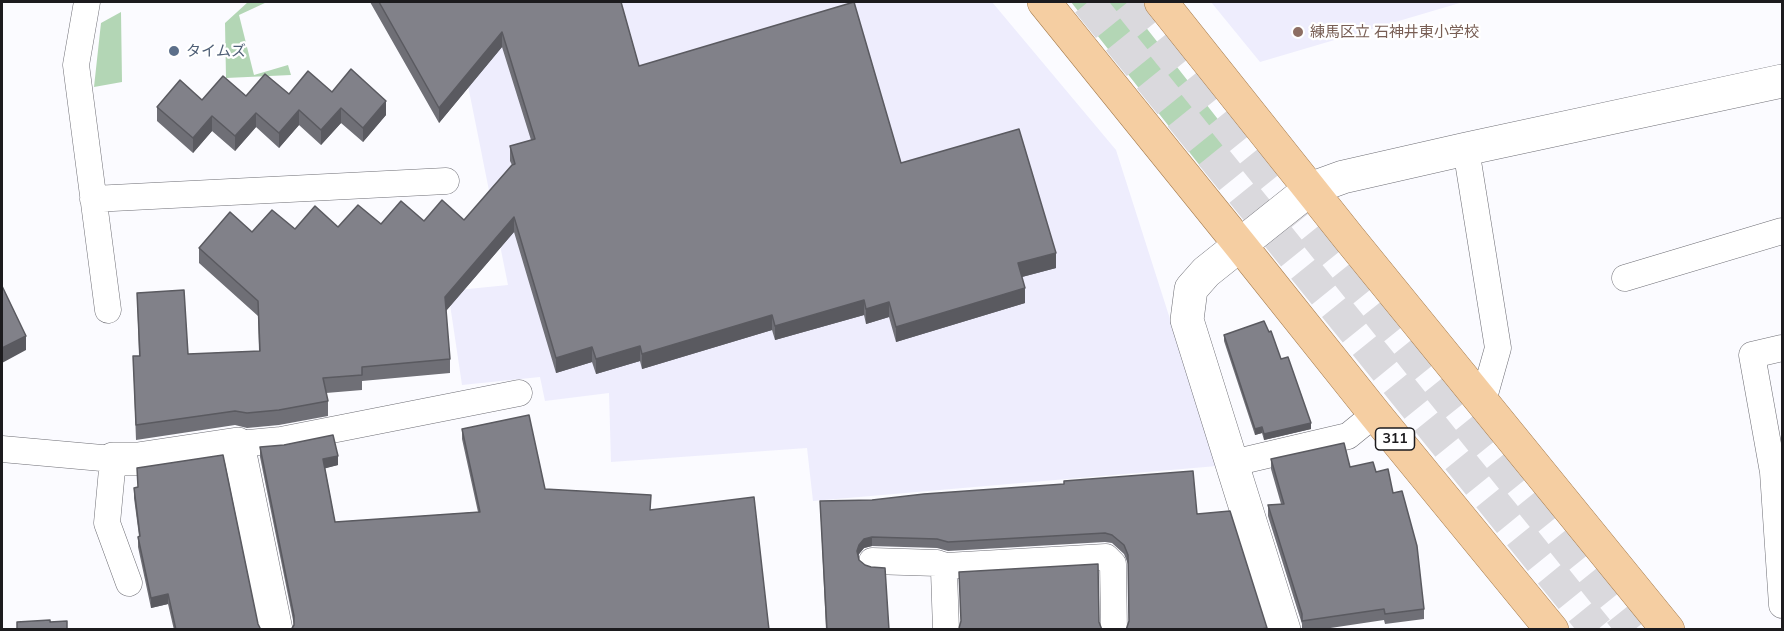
<!DOCTYPE html>
<html>
<head>
<meta charset="utf-8">
<style>
	body { margin:0 }
	#map { position:relative; width:1784px; height:631px; overflow:hidden; background:#fbfbff; font-family:Mulish,sans-serif }
	canvas { display:block }
	.frame { position:absolute; inset:0; border:3px solid #1c1b1e; pointer-events:none }
</style>
</head>
<body>
<div id="map">
<canvas width="1784" height="631"></canvas>
<div class="frame"></div>
</div>
<script>
const context = document.querySelector('canvas').getContext('2d');
context.lineJoin = 'round';
function fillPath(path, color) {
  context.fillStyle = color;
  context.fill(path, 'evenodd');
}
function stroke(path, color, width, dash) {
  context.strokeStyle = color;
  context.lineWidth = width;
  context.lineCap = dash ? 'butt' : 'round';
  context.setLineDash(dash || []);
  context.stroke(path);
}
function write(font, color, halo, rows, align = 'center') {
  context.font = font + ' Mulish,"Noto Sans JP",sans-serif';
  context.lineWidth = 4.5;
  context.setLineDash([]);
  context.textBaseline = 'middle';
  context.strokeStyle = halo;
  context.fillStyle = color;
  for (const [text, x, y, turn = 0] of rows) {
    context.save();
    context.translate(x, y);
    context.rotate((+turn || 0) * Math.PI / 180);
    context.textAlign = isNaN(turn) ? turn : align;
    if (halo) context.strokeText(text, 0, 0);
    context.fillText(text, 0, 0);
    context.restore();
  }
}
const built = new Path2D(`
	M507 2H992L1116 150 1217 466 813 501 807 448 611 462 609 393 545 401 540 377 462 385 448 291 508 285 456 26Z
	M1211 2H1463L1260 62Z`);
const green = new Path2D(`
	M248 2H267L239 15 254 75 288 65 291 75 226 78 225 23Z
	M1071 2H1126L1235 141 1201 167Z
	M121 12 122 82 94 87 101 23Z`);
const primaryTunnel = new Path2D(`
	M1088 2 1597 630
	M1128 2 1634 630`);
const service = new Path2D(`
	M87 2 76 65 108 310
	M1466 149 1498 348 1483 401
	M93 199 446 181
	M1625 278 1782 231
	M1782 348 1752 355 1773 472 1782 605
	M238 444 281 440 519 393
	M2 449 113 459 107 523 129 583
	M1233 463 1348 436 1375 414
	M872 561 937 563 946 566
	M946 630 944 571 946 566 1106 557 1113 564 1114 630`);
const minor = new Path2D(`
	M113 459H138L238 444 276 630
	M1284 630 1187 320 1191 289 1206 272 1310 189 1343 177 1466 149 1782 81`);
const primary = new Path2D(`
	M1044 2 1241 246 1375 414 1552 630
	M1161 2 1349 238 1668 630`);
const wall = new Path2D(`
	M370 2H621L639 66 901 163 1056 268 1022 277 1025 303 896 342 889 317 866 324 864 315 775 340 772 330 642 369 640 361 596 374 592 362 556 373 514 232 446 311 450 359V373L362 381V390L326 393 328 401V416L279 425 247 428 235 425 136 440 133 356H139L137 293 188 354 259 351 258 316 199 263V248L252 232 464 220 512 165 510 161V146L531 140 502 47 439 123Z
	M332 92 386 115 363 142 341 123 321 145 299 125 279 148 256 127 235 151 212 131 193 153 157 121V107L202 100Z
	M1269 332 1311 429 1264 440 1262 433 1255 435 1224 341V335Z
	M462 429 545 489 650 510 294 625 260 457V447L338 465 325 468 335 522 478 512 462 439Z
	M1271 459 1350 467 1376 472 1424 609V619L1385 624 1384 620 1317 630H1302V624L1268 516V505L1281 504 1271 469Z
	M134 488 258 624 261 630H174L168 604 151 608 138 547V537L139 536 134 498Z
	M820 501 1197 514 1267 628V630H1126L1129 622 1128 564 1124 554 1112 543 1105 542 948 551 937 548 872 546 864 548 859 554 858 556 859 560 889 630H826Z`);
const shadedWall = new Path2D(`
	M502 32V47L439 123V108Z
	M386 101V115L363 142V128Z
	M341 108V123L321 145V130Z
	M299 110V125L279 148V133Z
	M256 113V127L235 151V136Z
	M212 116V131L193 153V138Z
	M514 217V232L445 312V297Z
	M1056 253V268L1018 278V263Z
	M1025 288V303L896 342V327Z
	M864 300V315L775 340V326Z
	M889 302V317L866 324V309Z
	M772 315V330L642 369V354Z
	M26 336V350L2 363V348Z
	M640 346V361L596 374V359Z
	M592 347V362L556 373V358Z
	M1311 423V429L1264 440V434Z
	M1262 427V433L1255 435V429Z
	M338 456V465L323 469V459Z
	M872 537V546L864 548 859 554 857 560V551L859 545 864 539Z
	M168 594V604L151 608V598Z`);
const building = new Path2D(`
	M379 2H621L639 66 854 2 901 163 1019 129 1056 253 1018 263 1025 288 896 327 889 302 866 309 864 300 775 326 772 315 642 354 640 346 596 359 592 347 556 358 514 217 445 297 450 359 362 367V375L323 378 328 401 279 410 247 413 235 411 136 425 133 356H140L137 293 184 290 188 354 260 351 258 301 199 248 230 212 252 232 272 210 295 229 315 206 338 227 358 205 381 224 401 201 424 221 442 200 464 220 512 165 515 164 510 146 535 139 502 32 439 108Z
	M351 69 386 101 363 128 341 108 321 130 299 110 279 133 256 113 235 136 212 116 193 138 157 107 180 80 202 100 223 76 246 96 265 74 289 94 308 71 332 92Z
	M2 286 26 336 2 348Z
	M1264 321 1269 332 1271 331 1281 359 1288 357 1311 423 1264 434 1262 427 1255 429 1224 335Z
	M529 415 545 489 651 495 650 510 754 497 769 630H291L294 625V616L260 447 284 445 333 435 338 456 323 459 335 522 480 512 462 429Z
	M1344 443 1350 467 1373 462 1376 472 1388 469 1393 493 1402 491 1417 546 1424 609 1385 614 1384 609 1302 621V614L1268 505 1284 504 1271 459Z
	M223 455 258 624 261 630H176L168 594 151 598 138 537 140 536 134 488 138 487 137 468Z
	M1193 471 1197 514 1230 511 1267 628 1256 630H1126L1129 621 1128 555 1124 545 1112 535 1105 533 948 542 937 539 872 537 864 539 859 545 857 551 859 560 865 565 871 567 885 568 889 630H827L820 501 872 500 924 494 1064 484V481Z
	M1098 564 1099 622 1102 630H958L959 628 961 621 959 572Z
	M50 620V622L67 621V630H17V622Z`);
const markers = [
	[1298,32,6,"#8d6e63"],
	[174,51,6,"#5c6f8a"]
];
const shields = [
	[1395,439,39]
];
const shieldNames = [
	["311",1395,439]
];
const educationNames = [
	["練馬区立 石神井東小学校",1310,32]
];
const serviceNames = [
	["タイムズ",186,51]
];
fillPath(built, '#eeedfd');
fillPath(green, '#b3d6b5');
stroke(primaryTunnel, '#dad9dd', 33, [33, 16]);
stroke(service, '#6e6e75', 27);
stroke(minor, '#6e6e75', 34);
stroke(primary, '#a57b4c', 34);
stroke(service, '#fff', 26);
stroke(minor, '#fff', 33);
stroke(primary, '#f5cea2', 33);
fillPath(wall, '#6f6f76');
fillPath(shadedWall, '#5a5a60');
fillPath(building, '#818189');
stroke(building, '#5a5a60', 1.5);
for (const [x, y, r, color] of markers) {
  const dot = new Path2D();
  dot.arc(x, y, r, 0, 2 * Math.PI);
  context.fillStyle = color;
  context.fill(dot);
  stroke(dot, '#fff', 2);
}
for (const [x, y, w] of shields) {
  const box = new Path2D();
  box.roundRect(x - w / 2, y - 11, w, 22, 4.5);
  context.fillStyle = '#fff';
  context.fill(box);
  stroke(box, '#1c1b1e', 1.5);
}
write('bold 14px', '#1c1b1e', null, shieldNames);
write('15px', '#785e54', '#fff', educationNames, 'left');
write('15px', '#4e5e75', '#fff', serviceNames, 'left');
</script>
</body>
</html>
